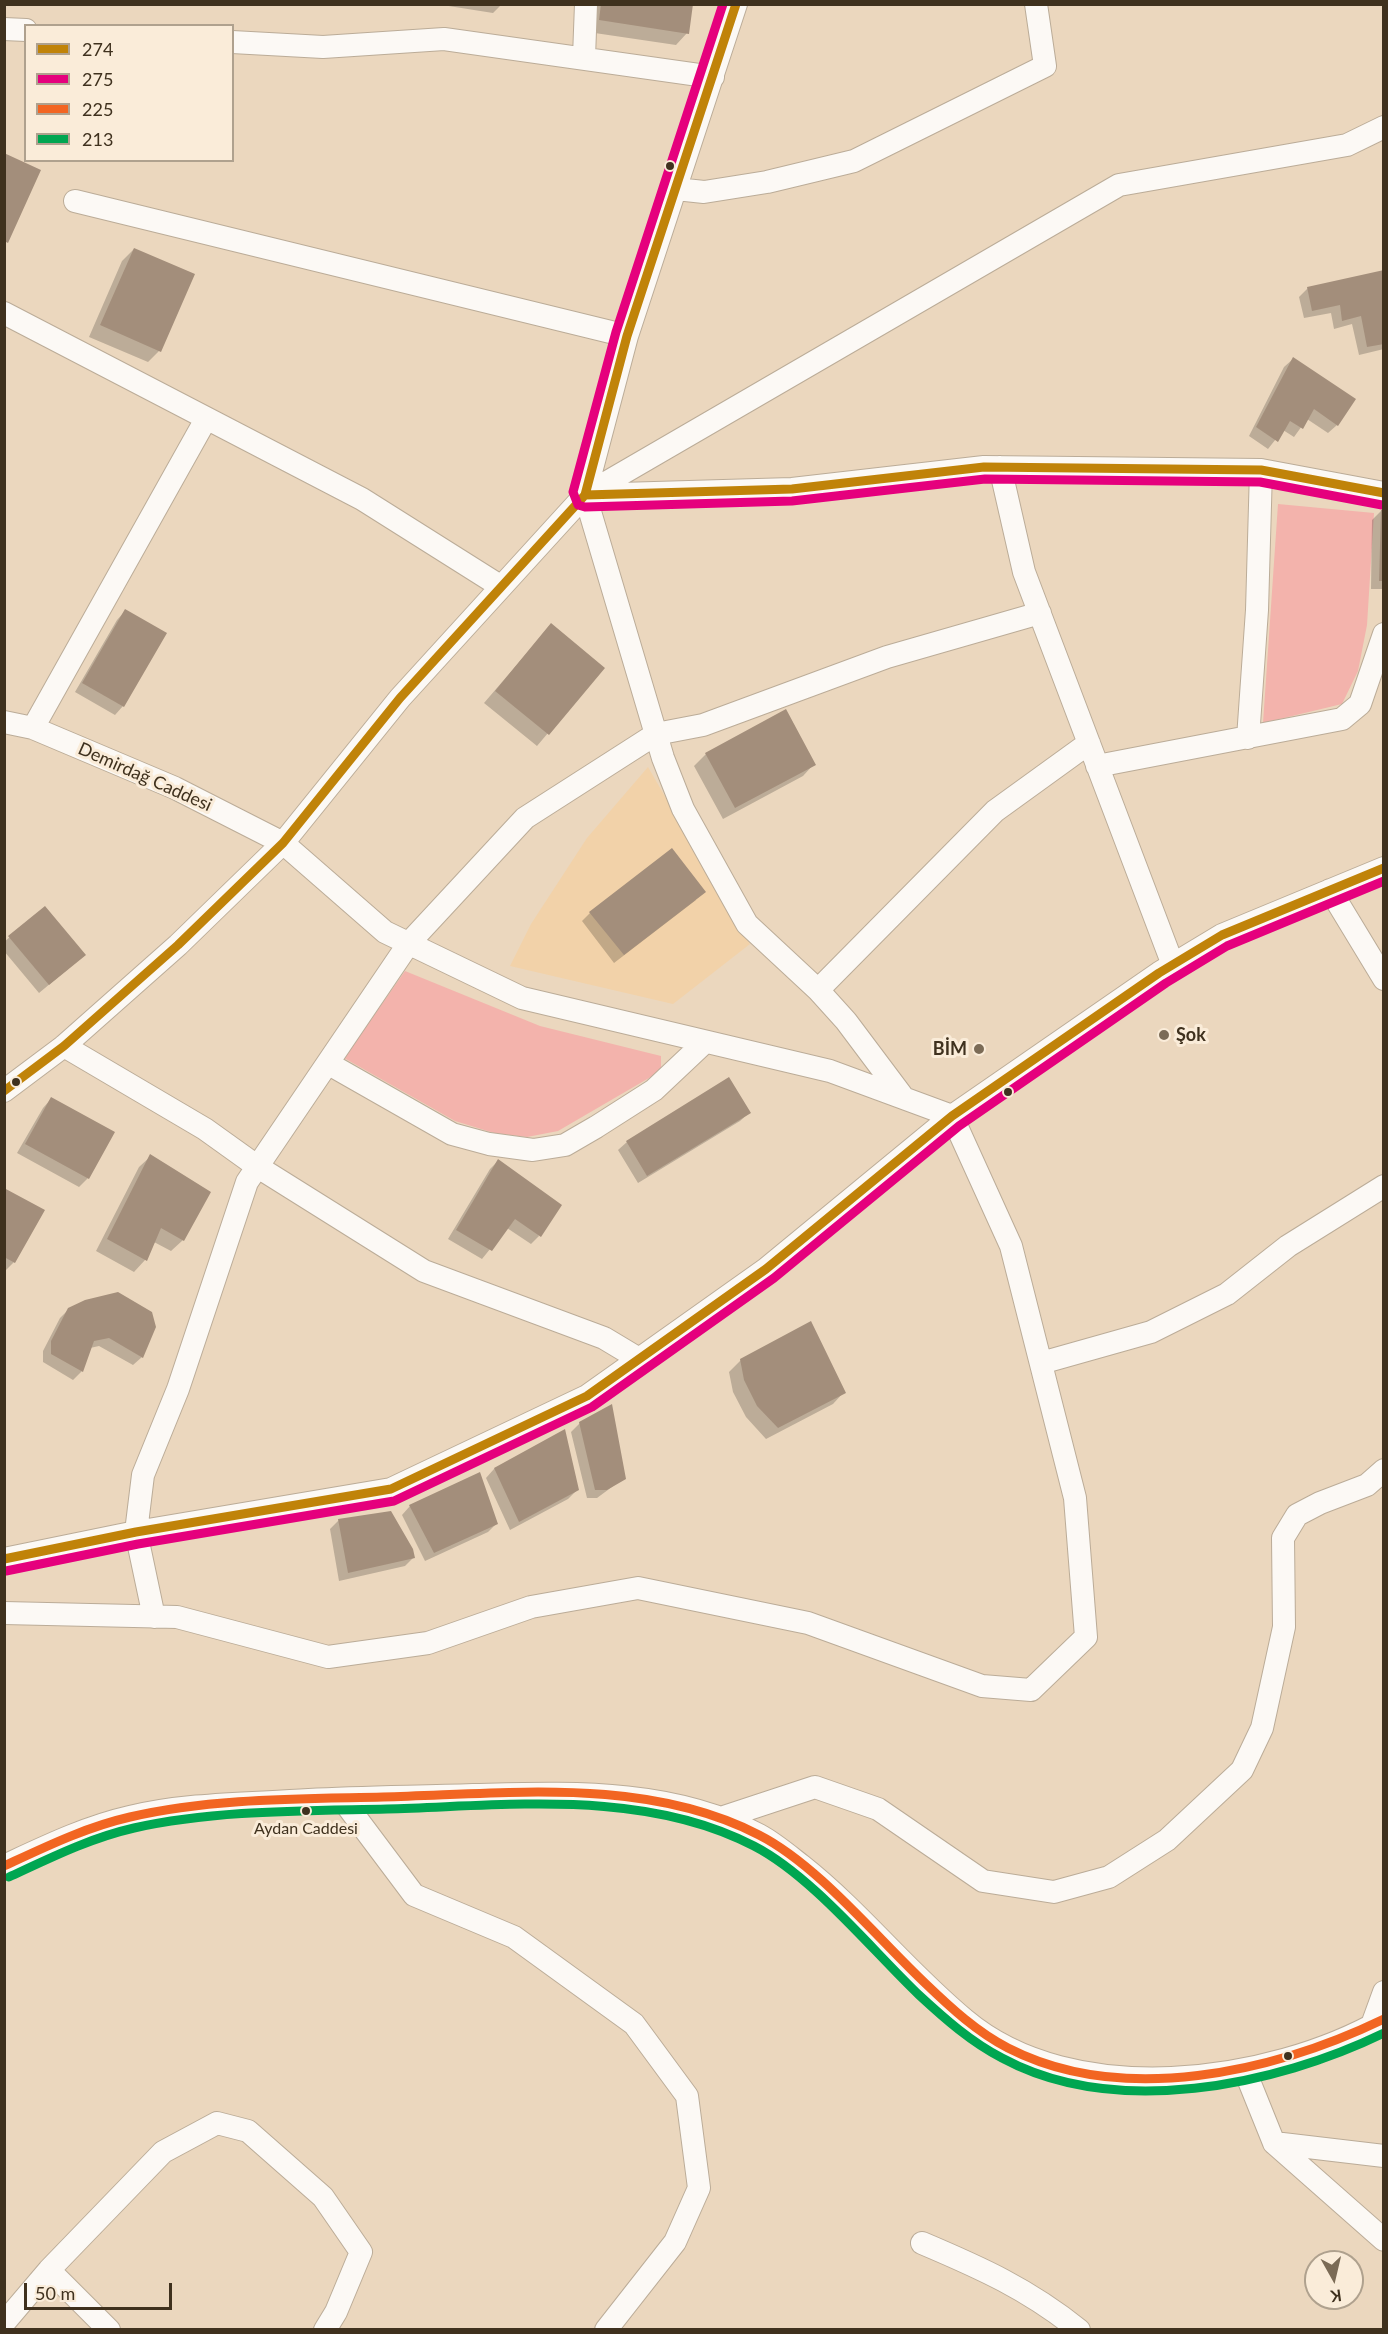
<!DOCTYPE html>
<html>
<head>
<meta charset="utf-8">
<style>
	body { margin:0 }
	#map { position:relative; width:1388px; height:2334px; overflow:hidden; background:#ebd7be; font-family:Lato,sans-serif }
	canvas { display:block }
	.frame { position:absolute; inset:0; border:6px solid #3f311e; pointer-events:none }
	.legend { position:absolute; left:24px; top:24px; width:210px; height:138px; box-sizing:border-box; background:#faecd9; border:2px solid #afa18e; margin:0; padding:8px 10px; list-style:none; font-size:18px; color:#3f311e }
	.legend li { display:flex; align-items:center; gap:12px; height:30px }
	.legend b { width:30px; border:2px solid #afa18e }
	.north { position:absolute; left:1304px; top:2250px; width:60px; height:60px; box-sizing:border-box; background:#faecd9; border:2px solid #afa18e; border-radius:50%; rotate:172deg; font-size:16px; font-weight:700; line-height:24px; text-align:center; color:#3f311e }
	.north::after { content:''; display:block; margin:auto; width:21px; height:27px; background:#7b6b56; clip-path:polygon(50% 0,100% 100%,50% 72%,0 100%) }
	.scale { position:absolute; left:24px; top:2283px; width:148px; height:27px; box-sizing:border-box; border:3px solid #3f311e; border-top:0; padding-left:8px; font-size:18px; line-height:21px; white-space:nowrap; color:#3f311e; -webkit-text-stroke:4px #faecd9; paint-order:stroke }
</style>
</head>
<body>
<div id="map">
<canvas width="1388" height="2334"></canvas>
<div class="frame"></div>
<ul class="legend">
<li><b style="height:8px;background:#c08309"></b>274</li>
<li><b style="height:8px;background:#e5007d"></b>275</li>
<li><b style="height:8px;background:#f26522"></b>225</li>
<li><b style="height:8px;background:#00a651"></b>213</li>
</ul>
<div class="north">K</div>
<div class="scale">50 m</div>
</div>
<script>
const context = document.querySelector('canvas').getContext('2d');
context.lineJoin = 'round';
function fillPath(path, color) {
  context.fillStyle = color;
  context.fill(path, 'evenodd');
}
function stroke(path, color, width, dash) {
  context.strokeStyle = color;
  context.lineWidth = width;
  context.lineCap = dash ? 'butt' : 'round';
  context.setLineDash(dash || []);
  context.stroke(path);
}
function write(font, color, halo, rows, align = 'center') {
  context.font = font + ' Lato,sans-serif';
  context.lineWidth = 6;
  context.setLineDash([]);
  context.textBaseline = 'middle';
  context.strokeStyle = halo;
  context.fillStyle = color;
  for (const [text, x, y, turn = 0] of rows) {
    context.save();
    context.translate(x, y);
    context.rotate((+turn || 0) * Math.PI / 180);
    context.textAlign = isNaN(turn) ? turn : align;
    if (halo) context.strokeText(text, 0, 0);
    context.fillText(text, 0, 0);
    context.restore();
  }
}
const built = new Path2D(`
	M648 767 750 944 673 1004 510 966 531 924 587 838Z`);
const green = new Path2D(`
	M1278 504 1374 513 1367 625 1358 671 1342 704 1263 723Z
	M405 971 540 1026 661 1056V1071L558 1131 527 1137 494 1133 455 1121 344 1058Z`);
const shadow = new Path2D(`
	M436 4H502L493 13Z
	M592 4H692L687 33 676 45 588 32Z
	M134 249 159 351 148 362 89 337 122 261Z
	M1384 271V349L1359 355 1352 324 1334 329 1331 313 1304 318 1299 297 1308 288Z
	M1293 359 1337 425 1328 433 1307 419 1294 437 1283 430 1268 449 1249 436 1284 367Z
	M1381 511H1384V589H1371L1372 520Z
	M125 611 123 706 115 715 75 692 117 620Z
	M551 625 603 668 537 746 484 703Z
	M706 754 814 764 803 776 723 819 694 766Z
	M696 900 614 963 582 921 590 913Z
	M45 908 75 963 39 993 4 951V942Z
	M51 1099 88 1178 79 1187 17 1153 43 1108Z
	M749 1113 740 1121 638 1183 618 1150 627 1142Z
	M151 1156 183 1240 171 1251 154 1242 145 1260 134 1272 96 1251 139 1167Z
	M498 1161 539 1236 531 1244 507 1228 482 1259 448 1239 490 1169Z
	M4 1189 14 1262 5 1271 4 1270Z
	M69 1309 142 1357 133 1365 99 1346 90 1348 82 1371 73 1380 43 1362V1351L60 1318Z
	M741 1360 844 1392 833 1404 766 1439 746 1417 733 1392 729 1372Z
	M580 1423 624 1478 597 1498H587L571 1432Z
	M564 1432 577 1490 568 1499 510 1530 486 1478 494 1469Z
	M410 1506 497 1523 488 1532 425 1561 402 1515Z
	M339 1520 413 1558 405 1566 339 1581 330 1529Z`);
const building = new Path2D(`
	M601 4H693L689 34 599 20Z
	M4 153 41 170 8 243 4 241Z
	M134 248 195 274 161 352 100 325Z
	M1384 270V344L1367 347 1361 316 1342 321 1340 305 1312 311 1307 287Z
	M1293 357 1356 399 1338 426 1314 409 1303 429 1290 421 1278 442 1256 427Z
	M1381 510H1384V581H1379Z
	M125 609 167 633 124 707 82 683Z
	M551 623 605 668 549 735 495 691Z
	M786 709 816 765 735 808 705 753Z
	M672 848 706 892 624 955 589 912Z
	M45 906 86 955 49 985 8 936Z
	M729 1077 751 1113 647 1176 626 1141Z
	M51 1097 115 1132 89 1179 25 1144Z
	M150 1154 211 1192 184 1241 161 1228 147 1261 107 1239Z
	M498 1159 562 1205 541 1237 515 1219 492 1251 456 1230Z
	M4 1188 45 1210 15 1263 4 1257Z
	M118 1292 152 1312 156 1327 143 1358 109 1338 94 1341 83 1372 51 1354V1341L68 1308 85 1300Z
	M811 1321 846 1393 778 1428 757 1406 744 1380 740 1359Z
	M612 1404 626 1479 607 1490H595L579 1422Z
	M565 1429 579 1490 519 1522 494 1468Z
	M480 1472 498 1524 434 1553 409 1505Z
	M391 1511 413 1549 415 1558 348 1573 338 1519Z`);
const minor = new Path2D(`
	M736 4 627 336 585 495 663 758 683 809 747 924 818 990 846 1021 903 1097
	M4 29 26 30
	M232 42 323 47 444 39 713 77
	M584 57 586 4
	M676 189 704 192 767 182 854 161 1045 66 1036 4
	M75 201 627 336
	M4 313 362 499 500 586
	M1000 467 1024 572 1173 965
	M586 495 792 489 984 467 1261 470 1384 493
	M4 722 33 728 175 788 283 843 385 932 522 998 830 1071 952 1116 1011 1246 1075 1498 1086 1637 1031 1690 982 1686 808 1623 638 1588 531 1607 428 1643 328 1657 177 1617 4 1613
	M33 728 206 419
	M1248 738 1257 610 1261 470
	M1097 766 1342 719 1360 704 1384 634
	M1330 890 1384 979
	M818 990 995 811 1089 743
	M64 1046 205 1129 258 1167 424 1271 604 1338 639 1359
	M329 1064 452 1134 489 1144 533 1150 565 1145 596 1127 654 1090 705 1042
	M4 1091 64 1046 178 945 283 843 400 698 585 495 1119 185 1347 145 1384 127
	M1041 1363 1151 1332 1227 1294 1288 1246 1384 1186
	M4 1559 136 1532 391 1489 587 1396 766 1269 952 1116 1159 973 1222 935 1384 868
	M154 1617 136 1532 143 1475 178 1389 247 1182 409 943 525 818 656 734 703 725 887 657 1040 613
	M342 1799 414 1895 514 1937 634 2024 687 2096 699 2188 675 2242 606 2330
	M721 1818 815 1787 878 1809 983 1881 1054 1892 1109 1877 1167 1840 1242 1770 1262 1728 1284 1627 1283 1538 1297 1515 1320 1503 1367 1485 1384 1470
	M4 1866C45 1847 86 1827 130 1817 188 1803 249 1804 309 1800 363 1797 418 1797 473 1795 570 1793 671 1788 759 1835 774 1843 788 1855 802 1866 860 1912 907 1972 965 2020 1072 2110 1269 2085 1384 2019
	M1372 2025 1384 1992
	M1245 2071 1274 2143 1384 2156
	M1274 2143 1384 2240
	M922 2243C981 2268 1028 2289 1079 2330
	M49 2270 109 2330
	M4 2323 49 2270 163 2152 217 2123 248 2131 323 2197 361 2252 336 2312 325 2330`);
const bus1 = new Path2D(`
	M585 495 792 489 984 467 1261 470 1384 493
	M4 1091 64 1046 178 945 283 843 400 698 585 495 627 336 736 4
	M4 1559 136 1532 391 1489 587 1396 766 1269 952 1116 1159 973 1222 935 1384 868`);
const bus2 = new Path2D(`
	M723 4 616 332 573 492 578 505 585 507 792 501 985 479 1260 482 1382 505
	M6 1571 138 1544 394 1501 592 1407 774 1278 959 1126 1166 983 1227 946 1384 881`);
const bus3 = new Path2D(`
	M4 1866C45 1847 86 1827 130 1817 211 1798 300 1799 383 1797 507 1794 645 1776 759 1835 818 1865 877 1938 926 1984 951 2008 977 2032 1008 2048 1123 2107 1274 2072 1384 2019`);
const bus4 = new Path2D(`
	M9 1877C50 1858 90 1838 134 1828 215 1810 303 1811 387 1809 507 1806 643 1788 754 1846 812 1876 871 1949 919 1995 945 2019 971 2042 1002 2058 1115 2119 1275 2086 1384 2033`);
const markers = [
	[670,166,5,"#3f311e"],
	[1164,1035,6,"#7b6b56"],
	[979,1049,6,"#7b6b56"],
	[16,1082,5,"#3f311e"],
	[1008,1092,5,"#3f311e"],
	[306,1811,5,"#3f311e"],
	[1288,2056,5,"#3f311e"]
];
const busNames = [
	["Aydan Caddesi",306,1829]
];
const streetNames = [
	["Demirdağ Caddesi",145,777,24]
];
const poiNames = [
	["Şok",1176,1035],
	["BİM",967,1049,"right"]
];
fillPath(built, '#f2d2a9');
fillPath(green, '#f3b3ac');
fillPath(shadow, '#0003');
fillPath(building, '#a38e7b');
stroke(minor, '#bbac98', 24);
stroke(minor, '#fcf9f5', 22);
stroke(bus1, '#c08309', 9);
stroke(bus2, '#e5007d', 9);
stroke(bus3, '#f26522', 9);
stroke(bus4, '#00a651', 9);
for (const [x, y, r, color] of markers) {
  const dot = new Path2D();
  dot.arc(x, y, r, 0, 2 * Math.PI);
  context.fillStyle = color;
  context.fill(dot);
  stroke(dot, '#faecd9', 2);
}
write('16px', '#3f311e', '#faecd9', busNames);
write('18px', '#3f311e', '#faecd9', streetNames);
write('bold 18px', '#3f311e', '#faecd9', poiNames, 'left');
</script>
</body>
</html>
